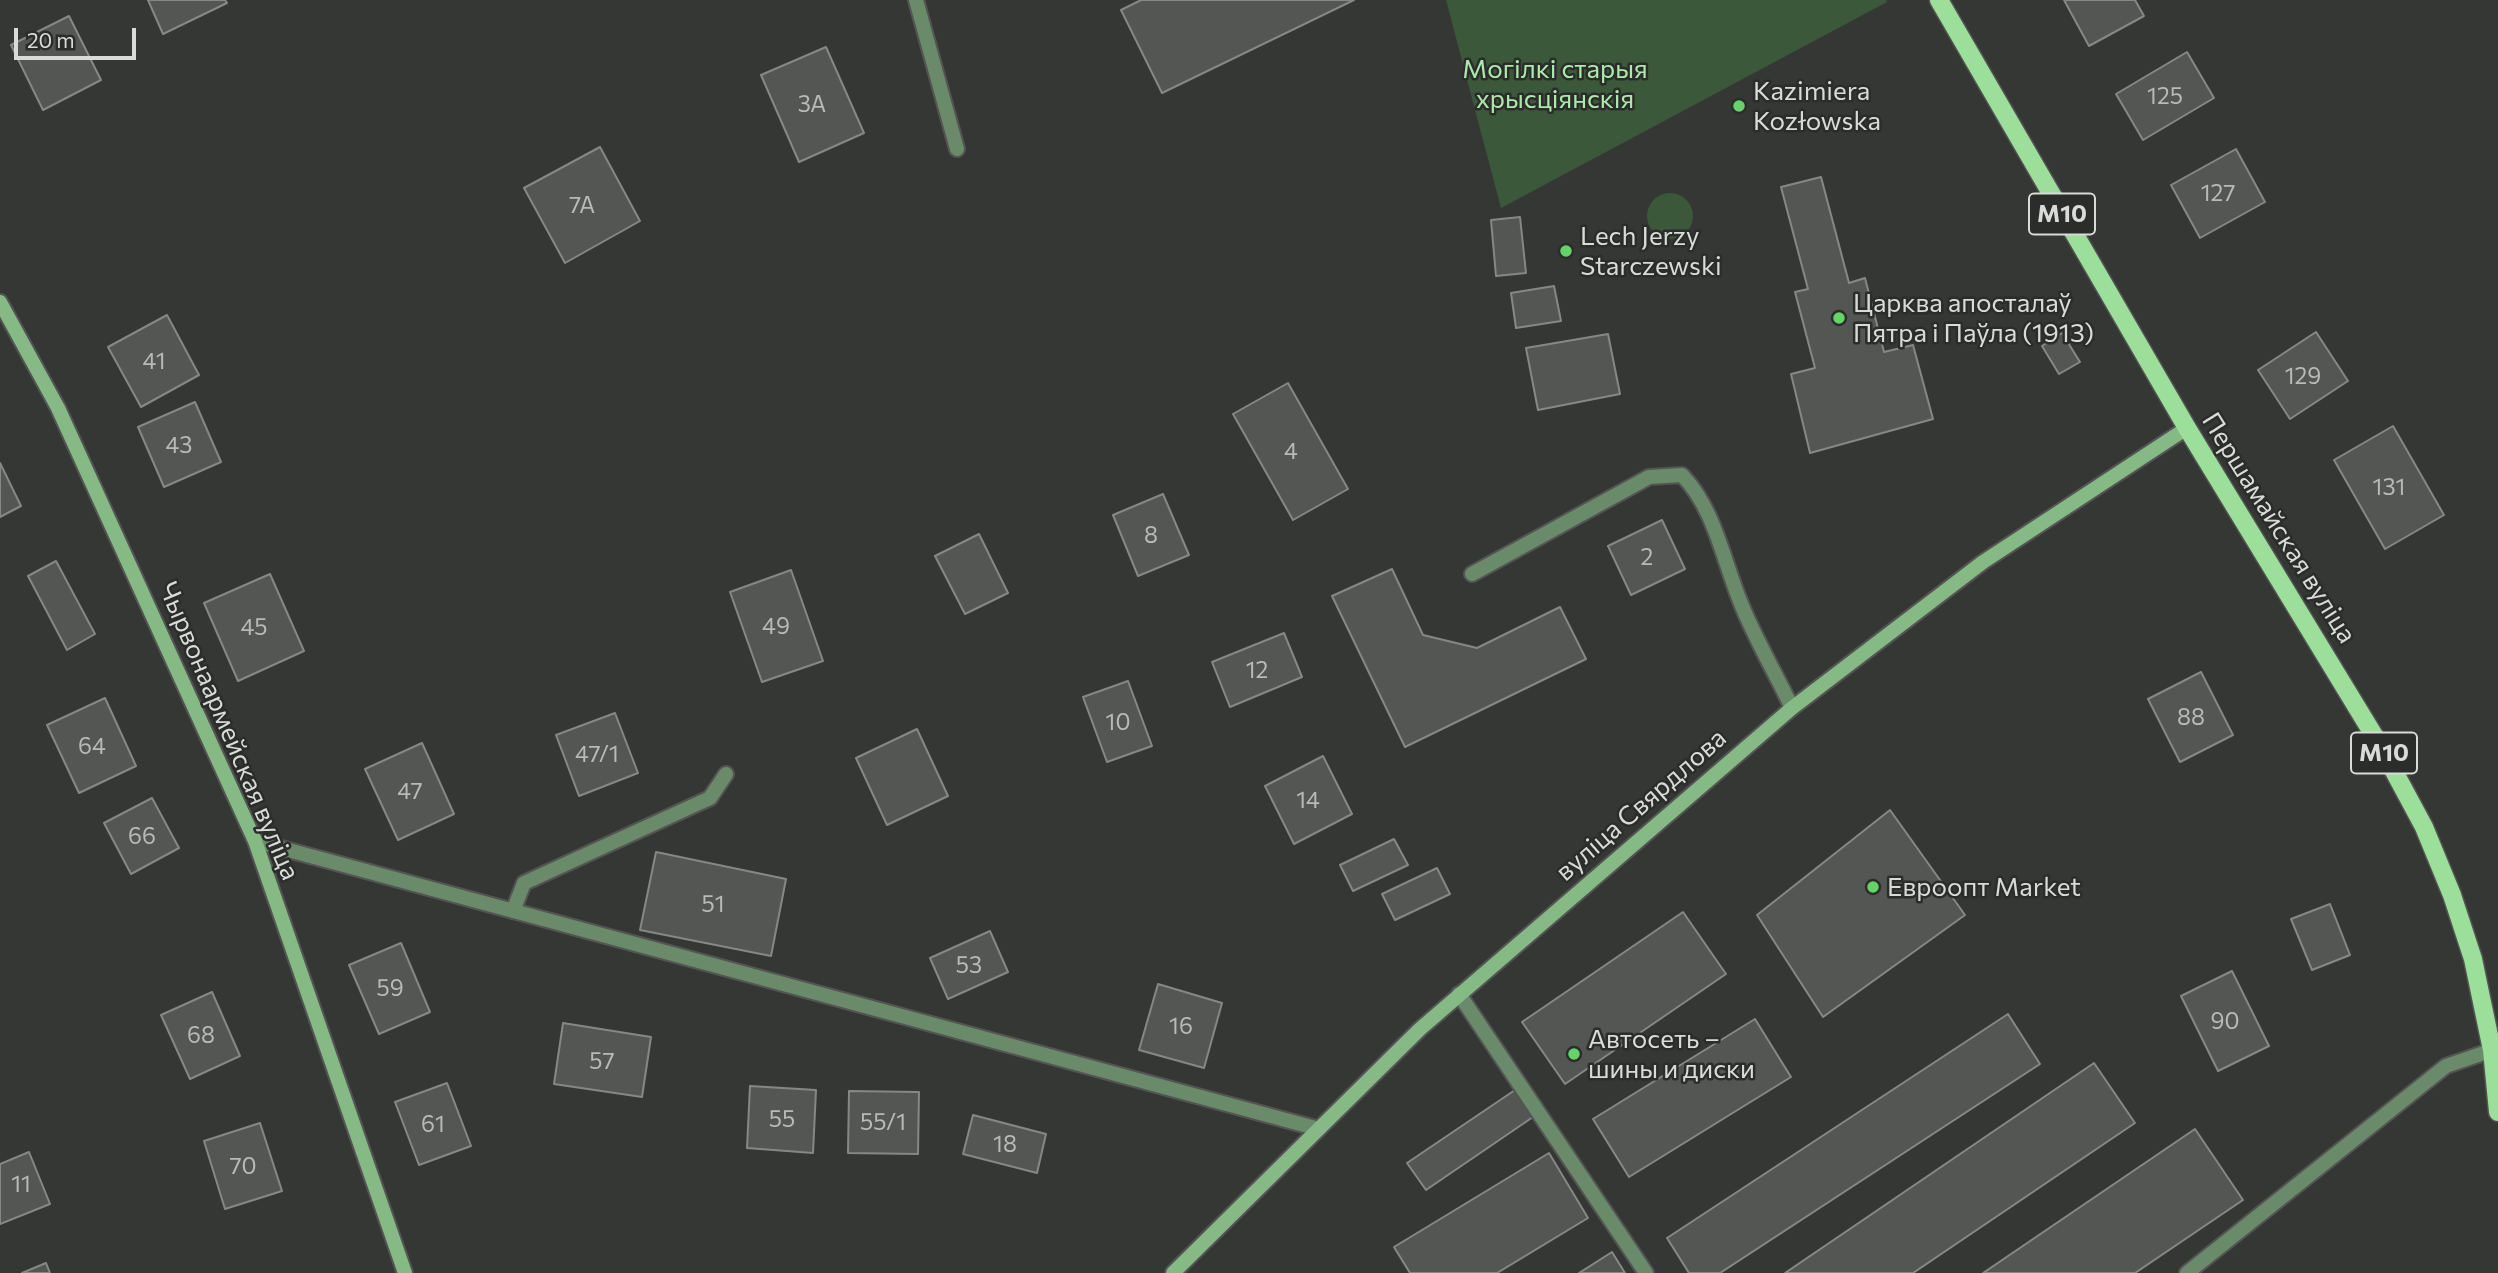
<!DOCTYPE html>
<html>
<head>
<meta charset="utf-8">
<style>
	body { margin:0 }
	#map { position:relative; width:2498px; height:1273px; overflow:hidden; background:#353735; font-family:Commissioner,sans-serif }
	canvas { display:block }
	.scale { position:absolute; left:14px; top:28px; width:122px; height:32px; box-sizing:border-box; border:4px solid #d9dad9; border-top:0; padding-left:9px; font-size:21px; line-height:24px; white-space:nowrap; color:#d9dad9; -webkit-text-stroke:5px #2b2d2b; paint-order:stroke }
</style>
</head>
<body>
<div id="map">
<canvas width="2498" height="1273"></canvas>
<div class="scale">20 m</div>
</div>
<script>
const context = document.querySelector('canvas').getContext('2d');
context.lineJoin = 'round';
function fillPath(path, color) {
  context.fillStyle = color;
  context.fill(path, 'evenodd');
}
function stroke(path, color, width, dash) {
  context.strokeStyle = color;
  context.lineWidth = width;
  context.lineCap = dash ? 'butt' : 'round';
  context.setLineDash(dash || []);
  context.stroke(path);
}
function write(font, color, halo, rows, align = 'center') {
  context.font = font + ' Commissioner,sans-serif';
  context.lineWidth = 5;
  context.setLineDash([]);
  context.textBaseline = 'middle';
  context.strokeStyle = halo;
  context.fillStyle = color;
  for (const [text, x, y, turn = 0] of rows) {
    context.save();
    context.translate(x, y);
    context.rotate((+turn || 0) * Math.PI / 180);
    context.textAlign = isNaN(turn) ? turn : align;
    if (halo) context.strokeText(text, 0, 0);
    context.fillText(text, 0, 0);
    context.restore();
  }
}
const green = new Path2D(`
	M1446 0H1886L1887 2 1501 208Z
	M1647 216a23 23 0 1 1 46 0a23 23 0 1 1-46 0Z`);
const building = new Path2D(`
	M148 0H225L227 3 163 34Z
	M1141 0H1354L1162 93 1121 10Z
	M2064 0H2135L2144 16 2089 46Z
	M69 16 101 80 43 110 11 45Z
	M826 47 864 133 799 162 761 75Z
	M2187 52 2214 98 2143 140 2116 94Z
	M600 147 640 221 565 263 524 188Z
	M2236 149 2265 202 2200 238 2171 185Z
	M1821 177 1849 283 1865 278 1884 352 1913 345 1933 419 1810 453 1791 374 1815 368 1795 292 1808 289 1781 187Z
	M1520 217 1526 273 1496 276 1491 220Z
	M1554 286 1561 321 1516 328 1511 293Z
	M167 315 199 375 141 407 108 347Z
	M2316 332 2348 381 2290 419 2258 370Z
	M2062 333 2080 362 2059 374 2042 346Z
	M1608 334 1620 394 1538 410 1526 348Z
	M1288 383 1348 489 1293 520 1233 414Z
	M195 402 221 462 164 487 138 427Z
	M2393 426 2444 515 2385 549 2334 460Z
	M0 463 21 506 0 517Z
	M1163 494 1189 555 1138 576 1113 515Z
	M1662 520 1685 569 1631 595 1608 546Z
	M979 534 1008 593 965 614 935 556Z
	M56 561 95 634 67 650 28 576Z
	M1392 569 1423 635 1477 648 1560 607 1586 659 1405 747 1332 596Z
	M791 570 823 661 762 682 730 592Z
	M270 574 304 651 238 681 204 603Z
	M1284 633 1302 677 1230 707 1212 662Z
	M2201 672 2233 735 2180 762 2148 699Z
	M1128 681 1152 746 1107 762 1083 697Z
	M105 698 136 766 79 793 47 725Z
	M615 713 638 773 579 796 556 735Z
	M917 729 948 796 887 825 856 758Z
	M422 743 454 814 398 840 365 769Z
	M1323 756 1352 814 1294 844 1265 786Z
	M152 798 179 848 131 874 104 823Z
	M1890 810 1965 915 1823 1017 1757 915Z
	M1394 839 1408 865 1353 891 1340 865Z
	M656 852 786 879 771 956 640 930Z
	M1437 868 1450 894 1395 920 1382 894Z
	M2330 904 2350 955 2312 970 2291 919Z
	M1683 912 1726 974 1565 1084 1522 1022Z
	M990 931 1008 972 948 999 930 958Z
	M401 943 430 1012 379 1034 349 965Z
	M2232 971 2269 1046 2218 1071 2181 996Z
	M1158 984 1222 1003 1204 1068 1139 1050Z
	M212 992 240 1056 190 1079 161 1015Z
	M2008 1014 2040 1064 1720 1273H1689L1667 1238Z
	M1755 1019 1791 1077 1629 1177 1593 1119Z
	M563 1023 651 1037 642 1097 554 1084Z
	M2094 1063 2135 1123 1913 1273H1785Z
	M447 1083 471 1146 419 1165 395 1102Z
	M750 1086 816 1090 813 1153 747 1148Z
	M1515 1090 1533 1117 1426 1190 1407 1163Z
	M849 1091 919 1092 918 1154 848 1153Z
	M973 1115 1046 1134 1037 1173 963 1154Z
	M260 1123 282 1191 225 1209 204 1141Z
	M2195 1129 2243 1200 2135 1273H1983Z
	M29 1152 50 1204 0 1224V1164Z
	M1549 1153 1588 1218 1497 1273H1410L1394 1247Z
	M1612 1252 1625 1273H1579Z
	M46 1263 50 1273H22Z`);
const lane = new Path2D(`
	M1472 574 1649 477 1682 475C1714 508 1723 559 1740 601 1754 637 1775 672 1792 708
	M1459 994 1646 1273
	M2187 1273 2446 1066 2498 1048`);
const street = new Path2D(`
	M916 0 957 149
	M255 841 1319 1129
	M513 911 524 883 710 798 726 774`);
const secondary = new Path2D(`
	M0 302 58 408 255 841 405 1273
	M1173 1273 1420 1029 1792 708 1983 562 2187 428`);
const primary = new Path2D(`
	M1939 0 2187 428 2381 747 2424 827 2452 895 2473 959 2492 1050 2498 1112`);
const markers = [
	[1739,106,7,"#64d468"],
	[1566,251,7,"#64d468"],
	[1839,318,7,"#64d468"],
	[1873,887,7,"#64d468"],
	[1574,1054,7,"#64d468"]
];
const numberNames = [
	["125",2165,96],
	["3А",812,104],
	["127",2218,193],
	["7А",582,205],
	["41",154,361],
	["129",2303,376],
	["43",179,445],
	["4",1291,451],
	["131",2389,487],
	["8",1151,535],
	["2",1647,557],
	["49",776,626],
	["45",254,627],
	["12",1257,670],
	["88",2191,717],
	["10",1118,722],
	["64",92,746],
	["47/1",597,754],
	["47",410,791],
	["14",1308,800],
	["66",142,836],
	["51",713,904],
	["53",969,965],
	["59",390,988],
	["90",2225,1021],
	["16",1181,1026],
	["68",201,1035],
	["57",602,1061],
	["55",782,1119],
	["55/1",883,1122],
	["61",433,1124],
	["18",1005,1144],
	["70",243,1166],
	["11",21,1184]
];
const shields = [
	[2062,214,66],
	[2384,753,66]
];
const shieldNames = [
	["М10",2062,214],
	["М10",2384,753]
];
const parkNames = [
	["Могілкі старыя",1555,69],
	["хрысціянскія",1555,99]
];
const poiNames = [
	["Kazimiera",1753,91],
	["Kozłowska",1753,121],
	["Lech Jerzy",1580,236],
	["Starczewski",1580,266],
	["Царква апосталаў",1853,303],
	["Пятра і Паўла (1913)",1853,333],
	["Евроопт Market",1887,887],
	["Автосеть –",1588,1039],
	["шины и диски",1588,1069]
];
const streetNames = [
	["Першамайская вуліца",2279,528,58],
	["Чырвонаармейская вуліца",229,731,67],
	["вуліца Свярдлова",1641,805,-41]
];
fillPath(green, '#3c583b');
fillPath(building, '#545654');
stroke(building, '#858885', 2);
stroke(lane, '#535453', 18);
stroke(street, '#535453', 18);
stroke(secondary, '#535453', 18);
stroke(primary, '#535453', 21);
stroke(lane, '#6a8b69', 14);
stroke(street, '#6a8b69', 14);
stroke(secondary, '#86ba85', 14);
stroke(primary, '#9bdf9a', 18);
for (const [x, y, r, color] of markers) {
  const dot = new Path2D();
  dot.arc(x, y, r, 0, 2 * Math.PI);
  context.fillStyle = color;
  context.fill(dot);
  stroke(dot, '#2b2d2b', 2.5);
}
write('23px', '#b8b9b8', null, numberNames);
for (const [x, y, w] of shields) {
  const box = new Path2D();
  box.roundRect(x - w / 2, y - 20.5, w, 41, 5);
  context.fillStyle = '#2b2d2b';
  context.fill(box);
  stroke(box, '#d9dad9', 2);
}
write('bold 24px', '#d9dad9', null, shieldNames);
write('26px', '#abeaaa', '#2b2d2b', parkNames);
write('26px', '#d9dad9', '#2b2d2b', poiNames, 'left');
write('26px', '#d9dad9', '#2b2d2b', streetNames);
</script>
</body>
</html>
